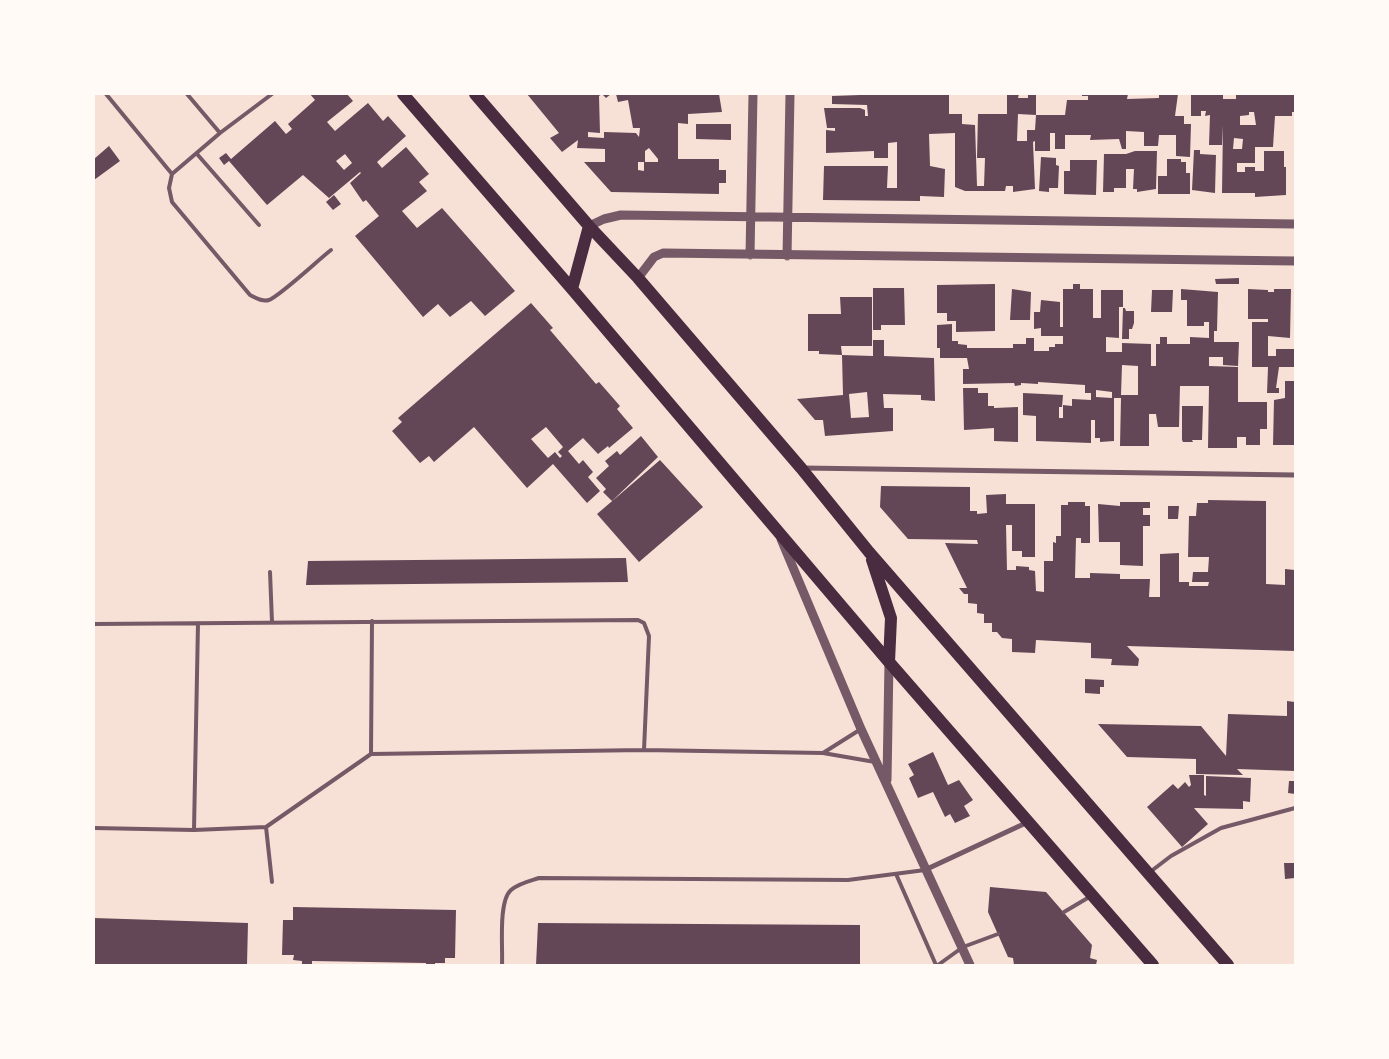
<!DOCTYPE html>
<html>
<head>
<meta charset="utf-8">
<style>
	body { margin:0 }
	#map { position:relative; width:1389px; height:1059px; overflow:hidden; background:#f7e1d7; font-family:"Work Sans",sans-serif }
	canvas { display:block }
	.frame { position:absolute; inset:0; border:95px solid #fffaf5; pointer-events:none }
</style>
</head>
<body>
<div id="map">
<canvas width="1389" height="1059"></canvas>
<div class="frame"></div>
</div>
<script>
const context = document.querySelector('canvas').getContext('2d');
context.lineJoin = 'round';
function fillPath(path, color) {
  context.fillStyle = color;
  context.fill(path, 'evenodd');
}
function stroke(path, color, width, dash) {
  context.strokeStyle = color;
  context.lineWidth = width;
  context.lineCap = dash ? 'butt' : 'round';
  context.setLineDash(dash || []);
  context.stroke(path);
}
const building = new Path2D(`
	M310 94H347L353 101 327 122 335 131 368 103 383 121 388 116 406 136 377 162 382 168 406 147 429 174 419 182 427 191 402 211 417 228 442 208 515 291 485 316 471 301 450 317 438 304 423 317 355 236 379 216 366 200 363 202 350 183 361 173 360 172 329 198 303 175 267 205 229 161 224 165 219 158 226 153 231 159 275 121 286 134 292 129 288 124 315 100ZM345 154 352 163 344 170 336 161Z
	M527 94H611L606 98 602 94 599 96 600 133 588 132V137L604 138V132L636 133 639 137 640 128H633L628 100 618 102 616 94H719L722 112 688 114V124L678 123V159H719V170H726V183H719V194L611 192 584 162H605V149L577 148 578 140 562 152 550 138 559 133ZM649 148 658 159V162H644V171L638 170V162H645V151Z
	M888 94H949V114H962V124L975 125 977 186H984L985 158H977L978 114H1007V94H1019L1018 98H1028V94H1036V115L1018 114 1017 141H1027V130H1035L1036 115H1065L1067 100H1088V96H1082V94H1128L1127 99 1159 98V94H1178L1175 116H1184V124H1191L1190 157 1176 156V135H1159L1158 146H1144V132L1126 131V149H1122L1119 139 1090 140 1091 135H1065V149H1055V133H1050V151H1035V141L1033 142 1035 189 1013 192V186H1006L1005 191H965L955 187V133L929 134 930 166 945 169 944 197 920 196V201L823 200 824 166H888L887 188H897V142L888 143V158H874V151L826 153V130L835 131V128H827L824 108H860L865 110V116H868L867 105 832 104V96Z
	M1191 94H1223V99H1236V95L1295 94V112H1292V116H1275L1273 147H1255V163H1237V172H1245V167H1255V171H1264V151H1284V167H1286V195L1255 197V193H1222L1223 125 1222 145H1209L1210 115 1205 116 1206 111H1201V116H1191ZM1249 112H1254L1256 125H1240V116L1249 115ZM1234 138 1243 139 1242 149H1233Z
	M696 124H731V140L696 139Z
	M109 146 120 161 94 180V159Z
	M1194 150H1200V154L1216 155 1215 193 1192 190Z
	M1135 151H1157L1156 189 1137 192V189H1133L1134 169H1126V188H1114V192H1103L1104 154H1126Z
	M1041 157 1056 158V165L1059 166 1058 188H1049V192L1039 191Z
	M1167 159H1181V162H1186V173H1190V194H1158V176H1167Z
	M1070 160H1097L1096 195 1064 194V171H1070Z
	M334 195 341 204 333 210 326 202Z
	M1239 278V284H1216L1215 279Z
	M995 284V331L956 332V321H947V313H937V285Z
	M1073 284H1080V289H1093V318H1101V290H1123V307H1119V338L1106 337V352H1122V343L1151 344V366H1156V344H1160V337H1167V344H1190V337L1209 338V322H1204V326H1187V300H1181V289L1218 292 1217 331H1214V342H1239L1238 366 1223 365V357H1209V366L1238 367V402H1267V429H1260V445H1246V437H1237V448H1208L1209 386H1180L1179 427H1158L1156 414H1149V446H1120L1121 398H1114V441L1100 442V438H1095V420H1091V443L1036 441V416L1023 415V393L1063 395 1062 407H1059V418H1063V405L1072 406V399L1091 400V393H1085V385L1038 382V384L1021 383V385L1015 386 1014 383 963 384V369H969L967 358H940V348H937V325L952 324V341H958V344L967 345V348H1013V344H1026V338H1034V351H1049V347H1055V344H1063V336H1041V328L1034 329V312H1040L1041 300 1060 302V327H1063V289H1073ZM1122 365 1138 366V395H1121ZM1096 390 1112 392V398L1096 397Z
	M873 288H904L905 325H881V330H873Z
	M1012 289 1031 292 1030 320H1010Z
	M1248 289 1268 290V292H1274V289H1291L1290 338 1268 336V356H1276V349H1295V367H1279L1276 388H1279V393H1267L1268 367H1252V322H1268V319H1248Z
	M1152 290H1173L1172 312H1151Z
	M840 297H872V346H841L842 355 819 354V351H808V314H841Z
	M531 303 553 328 550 330 596 384 599 382 620 406 617 409 633 428 609 448 608 446 598 454 583 438 568 451 579 464 583 460 593 472 588 477 600 491 587 503 553 464 527 488 474 427 434 462 429 456 420 463 392 431 402 422 398 418ZM546 427 563 447 558 452 562 456 560 458 555 452 548 458 531 439Z
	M1123 308H1125L1126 311H1134V323L1132 329H1129V339H1122Z
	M873 340H884V356L934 358 935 401 921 400V395L883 394 884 408H893V431L825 436 823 420H815L797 399 843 395 842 355 873 356ZM867 392 869 417 851 418 849 394Z
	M1285 381H1295V445H1273L1274 400 1285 398Z
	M963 388H978V393H988V406H994V408L1018 407V442L994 441V428L964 430Z
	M1182 406H1203L1202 440H1192L1193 442H1183L1182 440Z
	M641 436 658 457 612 501 603 492 606 489 596 478 609 466 605 461 617 451 620 455Z
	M660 460 703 507 639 562 597 514Z
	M881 486 970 487V511H977V514L987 513 986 495 1006 494V504H1035V557H1022V551H1012V525H1006L1007 570H1016V566L1029 567V570L1035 571 1036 591 1044 592V561H1053V542L1056 543V536H1061V505H1068V502H1085V506H1090V543H1081V538H1076L1075 578H1090V573L1120 574V579H1150L1149 597H1160V554L1179 553V582H1189V586H1208L1209 582H1192L1193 572H1208L1209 557H1188L1189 516H1196L1197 503H1208V500L1266 501V584L1285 585V569L1295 570V651L1127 646 1139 659 1138 666 1111 665 1112 659 1091 658V643L1036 640 1035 653 1012 652V639L1002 638 997 632H992V623H984V614L977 613V604L968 603V594H964L959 588H967L945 543 978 544 977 540 908 539 880 507Z
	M1120 502H1150V508H1143V515H1150V526H1143V566L1120 565V542H1099L1098 504 1120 506Z
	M1168 506H1179L1178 519H1168Z
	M626 558 628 582 306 585 308 561Z
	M1085 679 1104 680V687H1100V694L1085 693Z
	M1287 701 1295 702V771L1237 769 1243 775 1196 774V759L1127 757 1098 724 1201 726 1226 756 1228 714 1287 716Z
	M933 752 948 785 959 780 973 800 964 806 970 816 955 823 950 814 945 817 933 792 918 798 909 778 914 775 908 764Z
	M1189 775H1204V795L1206 796V776L1251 778 1250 802 1243 801V809L1194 808 1208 824 1182 847 1147 807 1173 784 1178 789 1185 782 1189 787 1191 785Z
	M1289 781H1295V794L1288 793Z
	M1284 863H1295V878L1285 879Z
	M990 887 1046 892 1092 945 1090 958 1097 960 1096 965H1014L1013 958 1008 957 988 912Z
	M293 907 456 910 455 958H445V963H435V965H426V963L312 961V965H302V961L293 960 294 955H282L283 920H293Z
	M94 918 248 923 247 965H94Z
	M538 923 860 925V965H536Z`);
const service = new Path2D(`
	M106 94 172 174 220 133
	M187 94 220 133 272 94
	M197 154 259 225
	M172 174 169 188 172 202 250 295C256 298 262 302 269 300 281 295 318 260 331 250
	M270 572 272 622
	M94 624 638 620 644 623 649 636 644 750
	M823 753 861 729
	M371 754 372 621
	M266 827 272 882
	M94 828 194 830 266 827 371 754 644 750 823 753 875 762
	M194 830 198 623
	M1150 872 1171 856 1221 828 1295 808
	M896 874 936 965
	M1064 912 1091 896
	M502 965C503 948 498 901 511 890 519 883 530 881 539 878L848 880 925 870
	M938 965 963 947 998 934`);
const minor = new Path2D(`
	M803 468 1295 475
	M927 869 1028 822`);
const tertiary = new Path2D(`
	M589 226 604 219 621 215 1295 224
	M750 255 753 94
	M787 256 790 94
	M638 278 654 257 663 253 1295 261
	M781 539 861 729 970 965
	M887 780 889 662`);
const primary = new Path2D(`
	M403 94 572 289 889 662 1153 965
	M475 94 589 226 638 278 801 468 869 552 1228 965
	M572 289 589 226
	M872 560 891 618 889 662`);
fillPath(building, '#644757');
stroke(service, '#755966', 4);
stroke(minor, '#755966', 5);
stroke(tertiary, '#755966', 9);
stroke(primary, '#4a2c40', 12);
</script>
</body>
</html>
